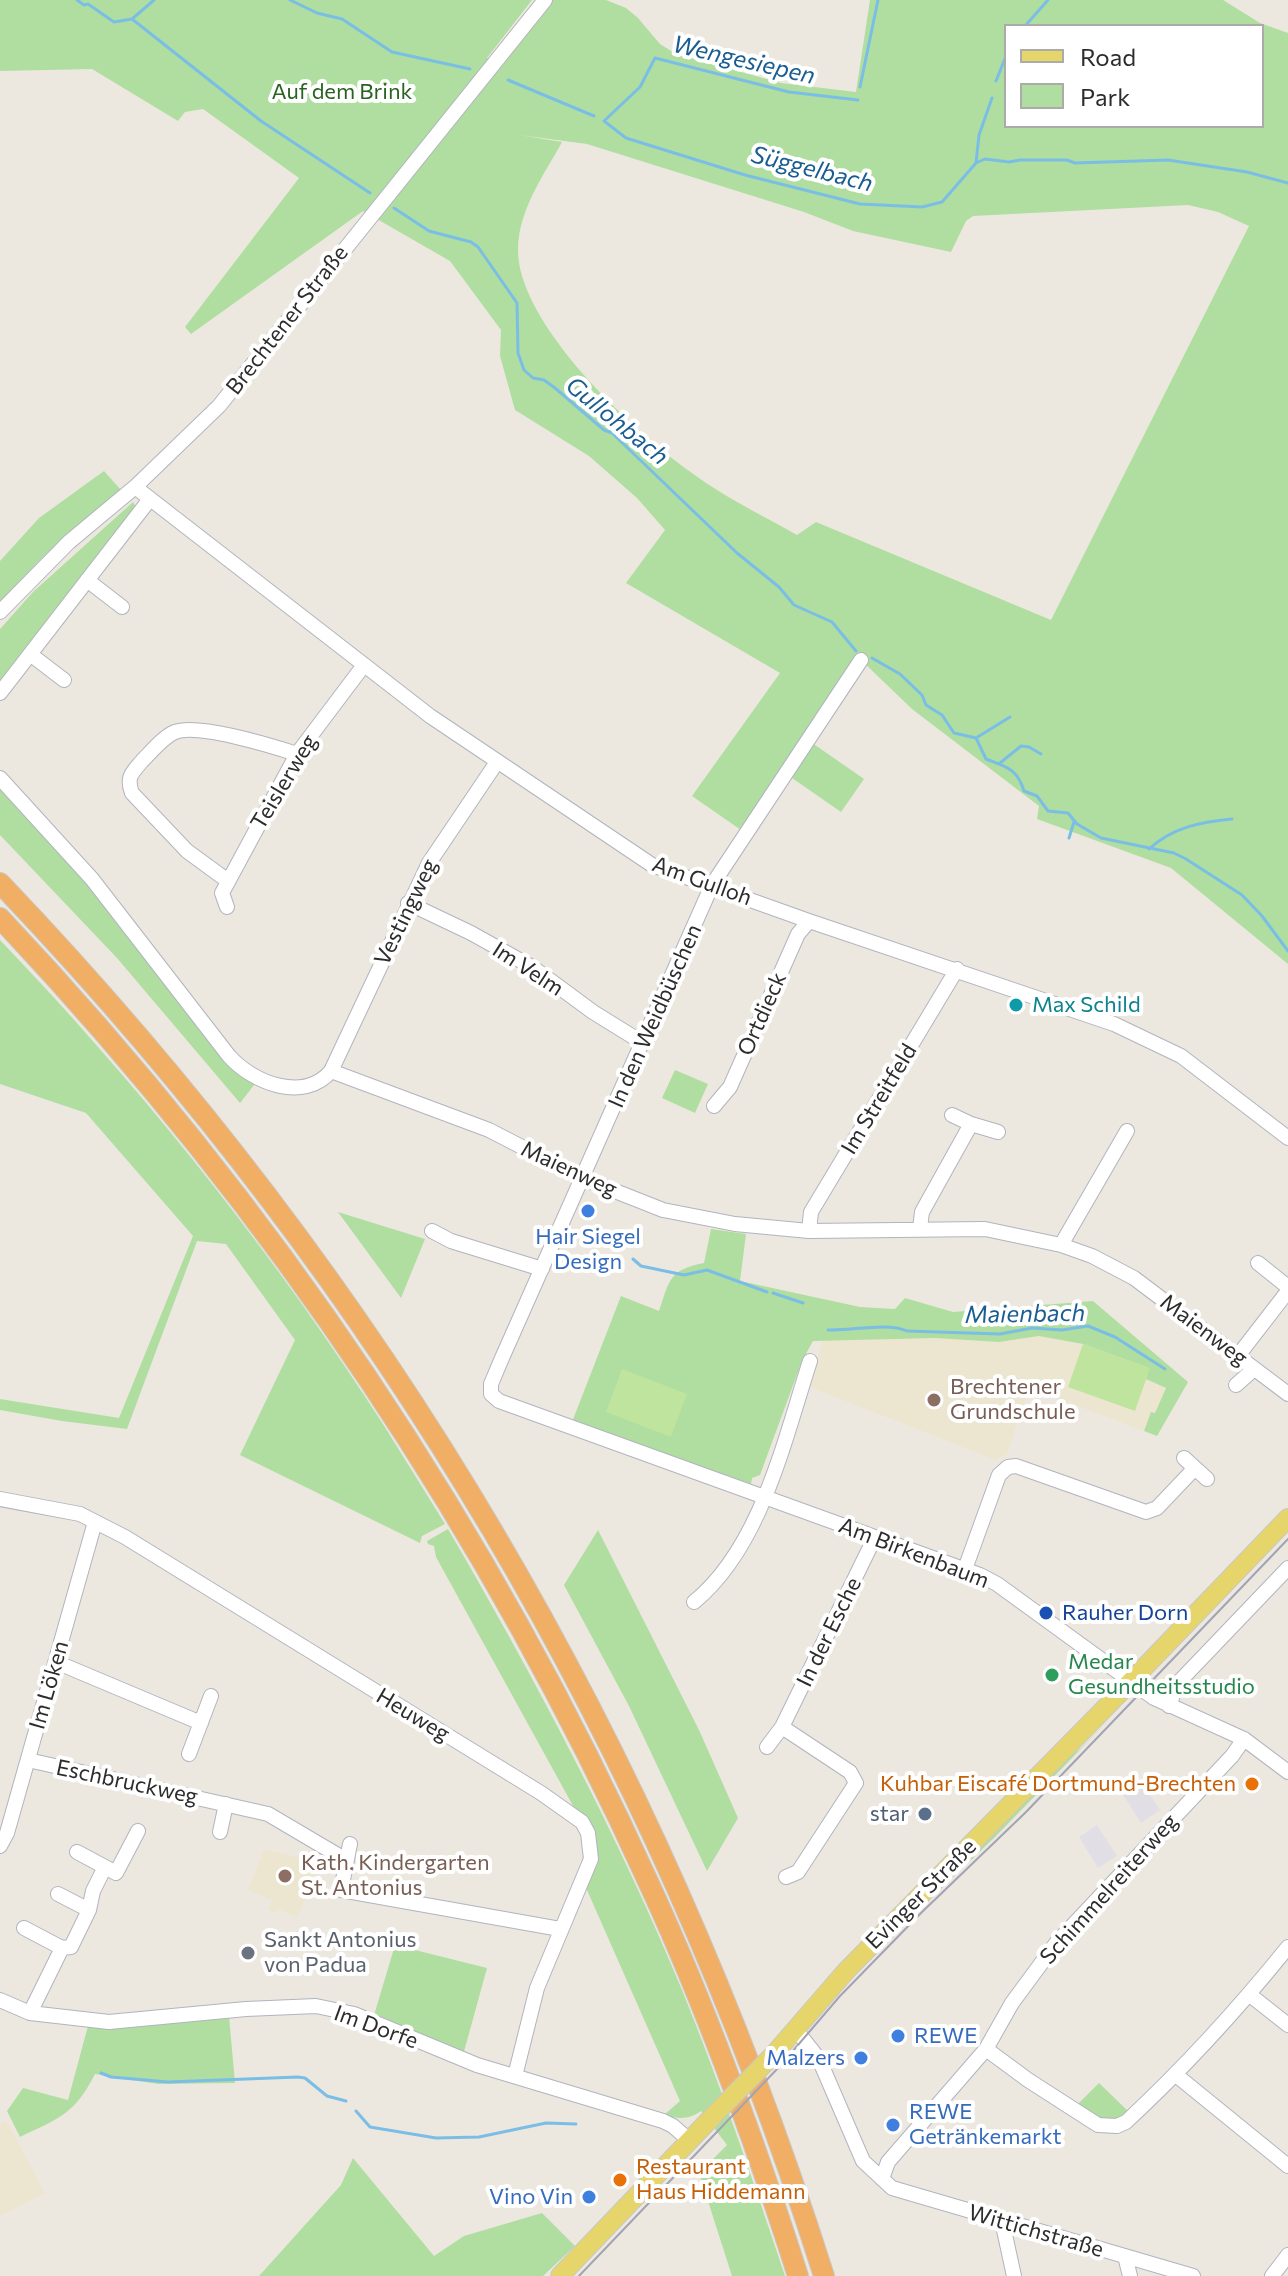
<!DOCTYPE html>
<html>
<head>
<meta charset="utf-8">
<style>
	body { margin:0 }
	#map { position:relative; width:1288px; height:2276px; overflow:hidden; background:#ece8df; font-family:Commissioner,sans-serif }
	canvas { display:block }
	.legend { position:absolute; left:1004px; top:24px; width:260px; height:104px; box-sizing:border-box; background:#fff; border:2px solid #ababab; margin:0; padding:10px 14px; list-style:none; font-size:24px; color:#2c2c2c }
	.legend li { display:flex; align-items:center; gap:16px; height:40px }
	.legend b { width:40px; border:2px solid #ababab }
</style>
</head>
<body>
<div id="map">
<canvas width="1288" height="2276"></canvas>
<ul class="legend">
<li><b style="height:10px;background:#e5d56b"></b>Road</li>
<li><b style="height:22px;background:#afdea0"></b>Park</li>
</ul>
</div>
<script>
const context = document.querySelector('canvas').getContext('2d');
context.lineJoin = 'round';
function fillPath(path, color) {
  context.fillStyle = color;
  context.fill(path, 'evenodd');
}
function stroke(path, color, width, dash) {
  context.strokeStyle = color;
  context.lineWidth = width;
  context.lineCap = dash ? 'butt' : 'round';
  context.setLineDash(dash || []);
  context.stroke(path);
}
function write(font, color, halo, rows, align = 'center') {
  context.font = font + ' Commissioner,sans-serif';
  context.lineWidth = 8;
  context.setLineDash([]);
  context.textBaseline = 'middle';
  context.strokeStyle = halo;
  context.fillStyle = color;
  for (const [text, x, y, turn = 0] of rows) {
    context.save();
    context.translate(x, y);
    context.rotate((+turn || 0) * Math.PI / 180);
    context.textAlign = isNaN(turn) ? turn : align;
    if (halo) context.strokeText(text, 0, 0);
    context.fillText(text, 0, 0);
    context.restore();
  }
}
const industrial = new Path2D(`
	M1140 1780 1160 1810 1141 1823 1121 1792Z
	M1097 1825 1117 1856 1098 1868 1079 1837Z`);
const education = new Path2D(`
	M1039 1336 1083 1344 1166 1388 1155 1414 1151 1412 1144 1431 1029 1388 1007 1454 995 1460 808 1386 823 1340 935 1338 999 1342Z
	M264 1849 322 1863 297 1917 278 1909 275 1913 268 1910 272 1900 248 1890Z
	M6 2120 45 2193 0 2216V2124Z`);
const green = new Path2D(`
	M0 0H532L487 58 496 61 545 0H606L626 8 638 18 660 44 676 54 781 83 856 92 870 0H1223L1260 23 1288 33V964L1171 868 1037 819 1039 806 912 709 861 660 805 738 864 779 841 812 782 771 741 830 692 796 780 673 626 583 665 530 637 498 589 456 515 410 500 356 501 330 450 261 363 211 191 334 185 327 299 178 203 109 185 112 178 121 92 69 0 71ZM1006 26H1262V126H1006ZM519 135 587 144 804 212 853 231 951 252 966 221 973 216 1188 205 1218 212 1249 226 1051 620 816 522 797 535C762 515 724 497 692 473 634 432 516 323 518 248 519 209 544 175 562 142Z
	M104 471 121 490 45 555 0 601V561L39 518Z
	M133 502 140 514 0 693V629L33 592Z
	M0 778 258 1080 240 1103 117 958 0 835Z
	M0 940C134 1080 258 1233 364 1395 392 1437 418 1481 445 1524L422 1536 420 1543 240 1455 295 1340 226 1244 197 1241 127 1429 62 1421 0 1410V1399L119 1418 193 1236 86 1113 0 1084Z
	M675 1070 708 1084 695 1113 662 1098Z
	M338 1212 425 1239 401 1298Z
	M711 1229 746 1234 740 1281 860 1307 895 1309 905 1298 953 1312 1093 1301 1188 1382 1157 1436 1144 1431 1151 1412 1155 1413 1166 1388 1146 1379 1149 1368 1083 1344 1039 1336 999 1342 935 1338 813 1341 802 1361 760 1475 752 1478 751 1484 572 1422 621 1296 659 1311C670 1279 669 1270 704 1263Z
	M448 1529C534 1677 616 1831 682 1990 720 2084 753 2180 785 2276H732L699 2173 727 2145 701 2111C688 2120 680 2119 664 2115L680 2101 583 1881 588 1833 436 1557 434 1546 428 1544 427 1541Z
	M598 1530 699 1730 738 1818 707 1871 629 1706 564 1585Z
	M1110 1719 996 1836 921 1908 920 1906 1059 1765 1081 1748Z
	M395 1945 487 1968 462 2059 372 2022Z
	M229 2016 235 2083 158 2084 95 2074C74 2115 59 2118 20 2137L7 2111 23 2088 68 2100 88 2026Z
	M1099 2083 1129 2112 1117 2120 1098 2118 1077 2105Z
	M353 2158 434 2256 464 2236 542 2213 575 2246 543 2276H259L341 2185Z`);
const pitch = new Path2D(`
	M1083 1344 1150 1368 1135 1411 1068 1387Z
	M622 1369 687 1394 671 1437 606 1412Z`);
const stream = new Path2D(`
	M77 0 84 5 88 4 114 22 132 19 154 0
	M290 0 317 13 342 19 392 52 470 69
	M132 19 261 121 370 193
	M1025 26 1048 0
	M508 80 594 116
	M996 81 1006 56
	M860 87 878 0
	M858 100 789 92 655 58 640 87 604 121 626 138 745 175 860 204 922 207 942 202 976 163 985 159 1009 162 1020 160H1067L1075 163 1168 160 1247 172 1288 183
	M976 163 979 135 992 98
	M394 208 429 231 471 242 478 247 517 303 518 353 524 370 533 378 544 380 555 388 604 430 612 433 737 553 779 587 794 605 832 622 856 651
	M872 658 900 674 922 695 926 705 942 715 954 733 976 738 986 759C1006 767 1017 768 1024 791L1037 796 1048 811 1068 813 1077 824 1101 838 1174 853 1186 859 1242 895 1262 916 1288 951
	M976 738 1010 717
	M1000 763 1021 746 1029 747 1041 754
	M1069 838 1074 822
	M1149 849C1173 827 1201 822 1232 819
	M633 1259 641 1266 684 1275 707 1270 767 1292
	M773 1293 803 1303
	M828 1330C851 1331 887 1322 907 1331L1000 1334 1032 1328 1062 1330 1088 1326 1115 1337 1165 1369
	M101 2073 111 2077 168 2082 298 2077 305 2078 327 2096 346 2101
	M356 2111 370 2127 436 2138 479 2137 546 2123 576 2124`);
const minor = new Path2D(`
	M135 487 430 716 652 865 809 921 1114 1024 1181 1056 1288 1138
	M87 580 122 607
	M0 612 69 542 135 487 219 406 545 0
	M30 654 64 680
	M861 660 712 885 502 1358 491 1384V1394L499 1401 980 1575 997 1584 1154 1698 1244 1739 1288 1772
	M0 693 150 499
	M0 778 92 879 229 1056C253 1083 304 1103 331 1071L489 1130 582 1178 663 1210 735 1224 809 1231 985 1229 1061 1245 1092 1256 1134 1278 1288 1394
	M228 881 187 851 132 793C126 777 132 773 142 761 151 752 163 737 175 732 198 723 272 746 297 754
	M408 903 471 933 532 967 593 1012 643 1043
	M227 907 222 893 297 754 364 665
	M331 1071 429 863 497 762
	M714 1106 730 1087 798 934 809 921
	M971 1124 998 1132
	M920 1228 922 1212 971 1124 952 1115
	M432 1231 451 1241 542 1269
	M809 1231 811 1212 957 969
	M1061 1245 1127 1131
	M1258 1263 1288 1287
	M1237 1357 1288 1291
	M1236 1385 1254 1369
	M1184 1458 1207 1479
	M0 1499 80 1514 125 1537 541 1793 582 1822 588 1833 591 1859 537 1988 515 2076
	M965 1569 999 1475 1008 1467 1016 1466 1146 1512 1157 1508 1195 1468
	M694 1602C761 1547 784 1441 810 1361
	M56 1662 201 1723
	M1169 1706 1177 1684 1288 1568
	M782 1727 850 1772 856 1783 798 1872 786 1877
	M767 1747 782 1727 875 1537
	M189 1754 211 1696
	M28 1760 268 1814 346 1860
	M220 1832 226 1804
	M350 1844 341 1890 560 1929
	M0 1846 7 1833 95 1522
	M77 1852 105 1867
	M58 1894 89 1910
	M24 1928 62 1948
	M1250 1995 1288 2025
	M0 2000 30 2013 109 2022 246 2009 316 2006 354 2014 477 2065 663 2121 673 2126 690 2141
	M30 2013 62 1948 71 1947 89 1910 93 1891 105 1867 116 1873 138 1831
	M796 2030 819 2059 863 2161 892 2188 1193 2276
	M986 2049 1028 2080 1098 2125 1117 2126 1126 2122C1184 2068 1238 2009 1288 1947
	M1176 2075 1288 2166
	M882 2179 888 2162 986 2049 1012 2003 1057 1942 1232 1756 1244 1739
	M1002 2221 1014 2276
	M1125 2256 1130 2276
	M1272 2276 1288 2255`);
const major = new Path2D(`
	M775 2053 846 1971 1110 1703 1288 1518
	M560 2276 713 2116`);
const highway = new Path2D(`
	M0 883C385 1286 655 1745 824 2276
	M0 918C270 1204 489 1530 651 1888 709 2014 756 2145 798 2276`);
const tram = new Path2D(`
	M579 2276 780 2066 840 1996 921 1913 1026 1812 1288 1539`);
const majorBridge = new Path2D(`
	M713 2116 775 2053`);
const markers = [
	[1016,1005,8,"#0f9aa8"],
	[588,1211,8,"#3f7fe0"],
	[934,1400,8,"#8d6e63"],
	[1046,1613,8,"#1a4fb4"],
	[1052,1675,8,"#2e9e5b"],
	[1252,1784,8,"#e8710a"],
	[925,1814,8,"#5c6f8a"],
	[285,1876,8,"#8d6e63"],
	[248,1953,8,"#6b7280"],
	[898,2036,8,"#3f7fe0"],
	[861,2058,8,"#3f7fe0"],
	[893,2125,8,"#3f7fe0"],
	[620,2180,8,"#e8710a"],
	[589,2197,8,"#3f7fe0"]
];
const parkNames = [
	["Auf dem Brink",342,92]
];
const streetNames = [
	["Brechtener Straße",287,320,-52],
	["Teislerweg",284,782,-59],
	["Am Gulloh",702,881,20],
	["Vestingweg",406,912,-64],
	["Im Velm",528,969,33],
	["Ortdieck",762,1014,-66],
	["In den Weidbüschen",655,1016,-66],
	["Im Streitfeld",879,1099,-59],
	["Maienweg",569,1169,25],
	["Maienweg",1204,1330,37],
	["Am Birkenbaum",914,1553,21],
	["In der Esche",829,1632,-64],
	["Im Löken",49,1685,-74],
	["Heuweg",413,1715,31],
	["Eschbruckweg",127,1782,12],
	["Schimmelreiterweg",1109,1889,-48],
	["Evinger Straße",921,1894,-45],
	["Im Dorfe",376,2027,20],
	["Wittichstraße",1036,2231,16]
];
const cultureNames = [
	["Max Schild",1032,1005]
];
const shopNames = [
	["Hair Siegel",588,1237,"center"],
	["Design",588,1262,"center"],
	["REWE",914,2036],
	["Malzers",845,2058,"right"],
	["REWE",909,2112],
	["Getränkemarkt",909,2137],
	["Vino Vin",573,2197,"right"]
];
const educationNames = [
	["Brechtener",950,1387],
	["Grundschule",950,1412],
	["Kath. Kindergarten",301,1863],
	["St. Antonius",301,1888]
];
const transitNames = [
	["Rauher Dorn",1062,1613]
];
const leisureNames = [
	["Medar",1068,1662],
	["Gesundheitsstudio",1068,1687]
];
const foodNames = [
	["Kuhbar Eiscafé Dortmund-Brechten",1236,1784],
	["Restaurant",636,2167,"left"],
	["Haus Hiddemann",636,2192,"left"]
];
const serviceNames = [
	["star",909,1814]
];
const worshipNames = [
	["Sankt Antonius",264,1940],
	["von Padua",264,1965]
];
const waterNames = [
	["Wengesiepen",744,60,13],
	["Süggelbach",812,169,14],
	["Gullohbach",617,421,39],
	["Maienbach",1025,1314,-1]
];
fillPath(industrial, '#e1dfe5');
fillPath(education, '#ece6d0');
fillPath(green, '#afdea0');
fillPath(pitch, '#bfe49d');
stroke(stream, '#7bbee5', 3);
stroke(minor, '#b2b4be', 16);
stroke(major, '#c8c8c8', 20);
stroke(highway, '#c8c8c8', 22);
stroke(minor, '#fff', 14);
stroke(major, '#e5d56b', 18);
stroke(highway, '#f1af65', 20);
stroke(tram, '#a2a3b4', 2);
stroke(majorBridge, '#c8c8c8', 20, []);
stroke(majorBridge, '#e5d56b', 18);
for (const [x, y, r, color] of markers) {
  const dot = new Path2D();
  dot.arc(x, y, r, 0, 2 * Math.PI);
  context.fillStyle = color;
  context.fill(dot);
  stroke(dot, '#fff', 3);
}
write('22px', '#286321', '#fff', parkNames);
write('22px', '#2c2c2c', '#fff', streetNames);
write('22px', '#0d838f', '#fff', cultureNames, 'left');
write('22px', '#366cbe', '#fff', shopNames, 'left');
write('22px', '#785e54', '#fff', educationNames, 'left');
write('22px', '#164399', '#fff', transitNames, 'left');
write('22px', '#27864d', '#fff', leisureNames, 'left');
write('22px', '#c56008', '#fff', foodNames, 'right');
write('22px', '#4e5e75', '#fff', serviceNames, 'right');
write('22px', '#5b616d', '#fff', worshipNames, 'left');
write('italic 24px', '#195d92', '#fff', waterNames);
</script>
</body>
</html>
